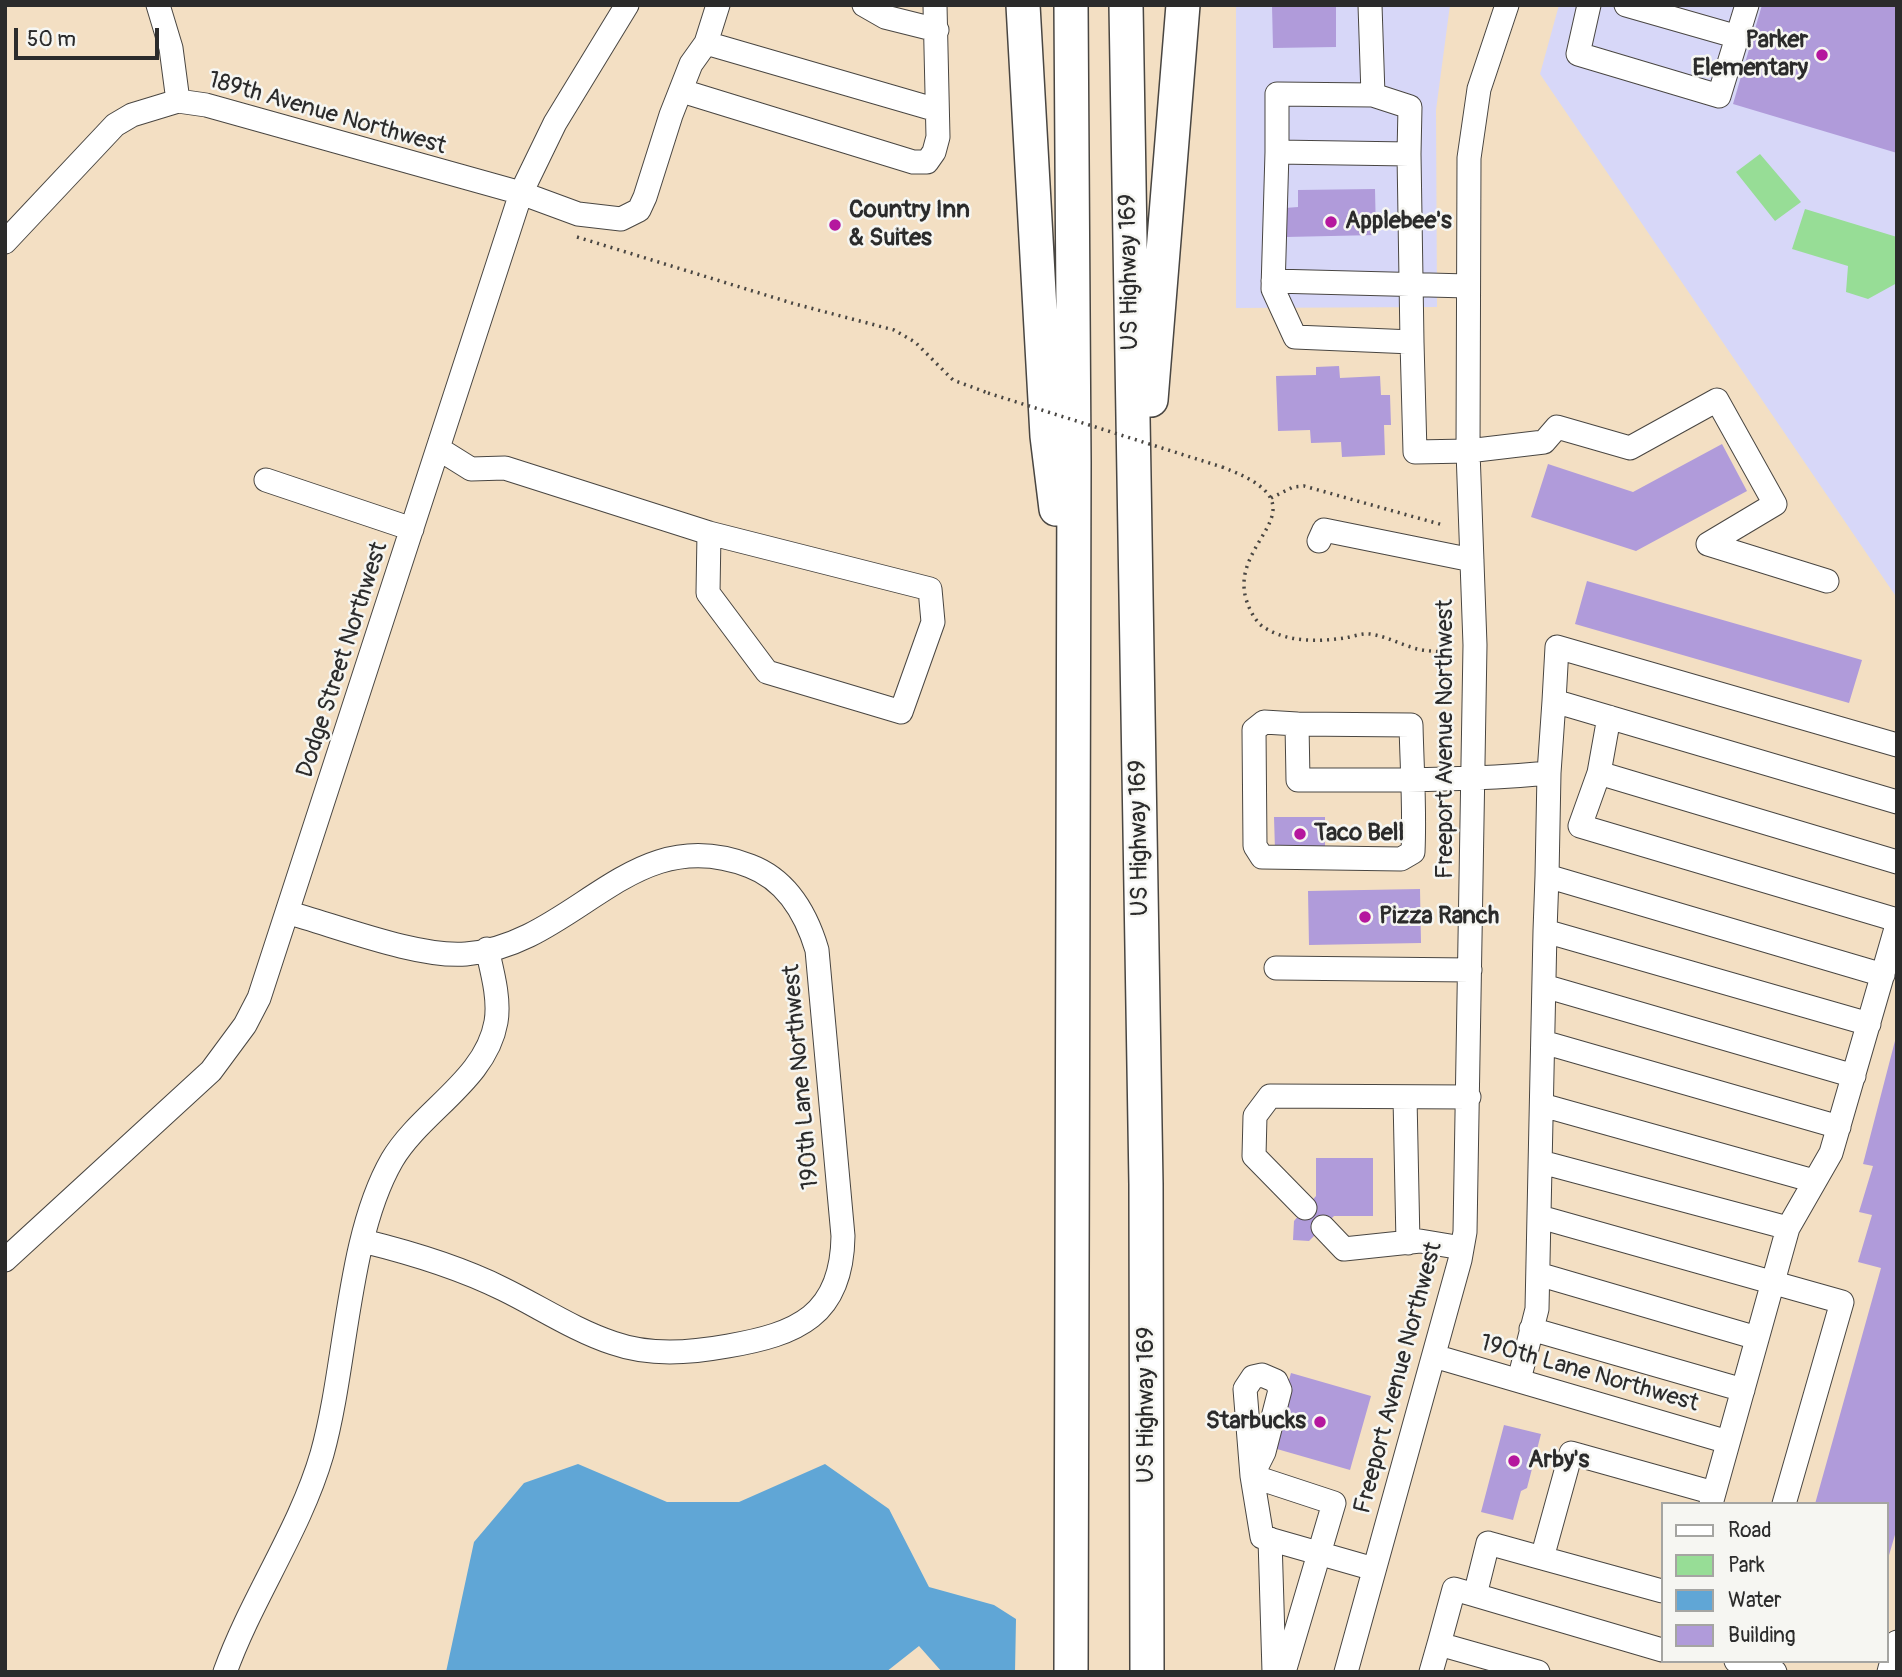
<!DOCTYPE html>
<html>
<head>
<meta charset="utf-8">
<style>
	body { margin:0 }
	#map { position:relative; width:1902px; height:1677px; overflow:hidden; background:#f3dfc3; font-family:Pangolin,sans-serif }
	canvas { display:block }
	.frame { position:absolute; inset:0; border:7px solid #2b2b2b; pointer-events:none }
	.legend { position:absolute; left:1661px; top:1502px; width:228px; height:161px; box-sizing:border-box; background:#f6f6f2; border:2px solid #a5a5a2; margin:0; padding:9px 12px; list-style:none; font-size:21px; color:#2b2b2b }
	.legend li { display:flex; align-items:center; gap:14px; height:35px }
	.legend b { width:35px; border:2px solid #a5a5a2 }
	.scale { position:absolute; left:14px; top:28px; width:145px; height:32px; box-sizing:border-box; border:4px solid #2b2b2b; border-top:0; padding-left:9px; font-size:21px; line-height:24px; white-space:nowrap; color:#2b2b2b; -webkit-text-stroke:5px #f6f6f2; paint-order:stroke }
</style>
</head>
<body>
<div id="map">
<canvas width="1902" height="1677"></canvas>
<div class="frame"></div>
<ul class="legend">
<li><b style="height:9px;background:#fff"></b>Road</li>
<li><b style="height:19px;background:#97dd96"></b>Park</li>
<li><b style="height:19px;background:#60a6d6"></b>Water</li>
<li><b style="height:19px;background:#b09bda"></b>Building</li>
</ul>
<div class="scale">50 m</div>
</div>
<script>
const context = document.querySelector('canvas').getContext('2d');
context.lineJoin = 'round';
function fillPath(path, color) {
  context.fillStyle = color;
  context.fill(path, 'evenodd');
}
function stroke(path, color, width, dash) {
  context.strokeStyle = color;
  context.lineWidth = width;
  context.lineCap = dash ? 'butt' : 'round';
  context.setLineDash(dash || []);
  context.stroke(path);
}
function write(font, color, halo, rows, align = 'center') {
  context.font = font + ' Pangolin,sans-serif';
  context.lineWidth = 5;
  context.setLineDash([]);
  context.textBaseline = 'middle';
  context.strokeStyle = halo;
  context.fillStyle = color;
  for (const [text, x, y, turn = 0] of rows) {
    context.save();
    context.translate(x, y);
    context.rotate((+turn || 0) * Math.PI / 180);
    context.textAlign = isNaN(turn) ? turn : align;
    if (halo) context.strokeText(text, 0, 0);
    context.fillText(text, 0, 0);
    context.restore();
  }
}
const built = new Path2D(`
	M1236 5H1450L1436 110 1437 307 1236 308Z
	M1559 5H1897V598L1540 74Z`);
const green = new Path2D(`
	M1760 154 1801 202 1775 221 1736 172Z
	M1805 209 1897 237V283L1868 299 1846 292 1848 266 1792 249Z`);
const water = new Path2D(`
	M578 1464 667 1502H739L825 1464 889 1509 929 1587 994 1605 1016 1619 1015 1672H942L919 1646 886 1672H446L474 1542 524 1483Z`);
const building = new Path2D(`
	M1272 5H1336V47L1273 48Z
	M1762 5H1897V153L1733 104Z
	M1375 189 1376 235 1286 237 1285 208 1298 207V190Z
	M1339 366 1340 378 1380 376 1381 395H1390L1391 425H1384L1385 455 1342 457 1341 442 1311 443 1310 430 1278 431 1276 376 1316 375V367Z
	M1722 444 1747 491 1636 551 1531 517 1548 464 1633 492Z
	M1587 581 1862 660 1849 703 1575 624Z
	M1274 817H1325V850H1275Z
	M1420 889 1421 943 1309 945 1308 891Z
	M1896 1037 1897 1528 1887 1562 1886 1504H1815L1881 1268 1858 1262 1872 1215 1859 1212 1873 1166 1863 1164Z
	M1316 1158H1373V1216H1334L1309 1241 1293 1240 1294 1221 1316 1196Z
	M1291 1373 1371 1396 1350 1470 1270 1447Z
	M1504 1425 1541 1434 1527 1488 1521 1491 1513 1520 1481 1512Z`);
const path = new Path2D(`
	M577 237 795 304 894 330 915 342 953 380 988 393
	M1222 467C1333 508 1225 539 1247 602 1250 611 1257 624 1265 628 1288 642 1317 642 1344 638 1352 637 1361 633 1370 634 1385 636 1397 643 1411 647 1421 651 1432 651 1443 652
	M1271 498 1293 487 1304 486 1443 525`);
const minor = new Path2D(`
	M158 5 171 48 178 101
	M864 5 885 17 937 30
	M1370 5 1373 95
	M1589 5 1578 54 1719 96 1747 5
	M1626 5 1738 37
	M706 43 937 110
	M682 91 913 162H927L934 152 938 137 935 5
	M1277 94 1373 95 1410 107 1409 154 1277 152Z
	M1277 152 1273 289 1295 337 1412 342 1409 154
	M5 242 115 125 132 115 178 101 206 105 521 193 578 214 621 219 639 210 645 197 671 115 691 64 706 43 718 5
	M1273 281 1468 286
	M1412 342 1415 452 1468 451 1544 442 1557 427 1630 448 1717 400 1775 504 1708 544 1827 581
	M439 449 471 469 505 468 709 533 930 589 933 622 901 712 767 672 708 593 709 533
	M266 480 412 529
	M1319 541 1324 530 1472 560
	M1554 701 1557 647 1897 745
	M1609 717 1599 773 1897 862
	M1297 724 1264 722 1254 730 1255 846 1262 857 1401 859 1413 852C1415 810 1412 768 1411 725L1297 724 1298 780C1382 780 1465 781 1549 773L1554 701 1897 802
	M1549 773 1547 876 1883 975
	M1599 773 1580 826 1897 920
	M1547 876 1545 931 1869 1024
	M289 913C337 926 418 958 466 954 577 944 631 819 750 866 787 880 806 913 817 950L843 1236C842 1316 797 1334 728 1346 689 1353 650 1356 613 1343 574 1330 540 1307 503 1289 459 1267 412 1253 363 1241
	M1276 968 1470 970
	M1544 986 1854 1076
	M1543 1042 1839 1127
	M1405 1097 1408 1243
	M1542 1105 1814 1181
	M1541 1162 1788 1228
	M1305 1208 1254 1156 1255 1116 1270 1096 1469 1097
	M1540 1217 1842 1302 1784 1504
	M1323 1227 1344 1249 1420 1241 1462 1248
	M5 1260 211 1071 245 1025 259 998 521 193 555 123 627 5
	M1538 1274 1757 1338
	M1531 1329 1743 1390
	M1434 1356 1728 1442
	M1519 1380 1537 1309 1545 931
	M1252 1476 1264 1452 1280 1390 1276 1381 1262 1375 1253 1377 1245 1389 1252 1476 1262 1537 1374 1569
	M1252 1476 1334 1503 1284 1672
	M1711 1504 1788 1228 1831 1153 1897 925
	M1270 1539 1274 1672
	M1542 1558 1662 1591
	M1475 1595 1662 1650
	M1439 1644 1454 1589 1475 1595 1488 1543 1542 1558 1571 1453 1714 1493
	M1736 1661 1775 1672
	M225 1672C252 1597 300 1530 322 1454 347 1365 347 1238 392 1160 421 1111 486 1080 496 1022 500 999 492 971 487 949
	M1346 1672 1460 1260 1465 1232 1475 645 1468 451 1469 158 1479 89 1507 5
	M1431 1672 1439 1644 1538 1672
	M1889 1672 1897 1642`);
const highway = new Path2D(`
	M1023 5 1047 436 1056 509
	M1126 5 1146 1184 1147 1672
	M1151 400 1183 5
	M1071 1672 1074 462 1071 5`);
const pathBridge = new Path2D(`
	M988 393 1222 467`);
const markers = [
	[1822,55,7,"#b5179e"],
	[1331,222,7,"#b5179e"],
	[835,225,7,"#b5179e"],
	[1300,834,7,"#b5179e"],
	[1365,917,7,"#b5179e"],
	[1320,1422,7,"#b5179e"],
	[1514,1461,7,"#b5179e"]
];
const poiNames = [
	["Parker",1808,41,"right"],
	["Elementary",1808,69,"right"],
	["Country Inn",849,211],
	["& Suites",849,239],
	["Applebee's",1345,222],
	["Taco Bell",1314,834],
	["Pizza Ranch",1379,917],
	["Starbucks",1306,1422,"right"],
	["Arby's",1528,1461]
];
const streetNames = [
	["189th Avenue Northwest",327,114,16],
	["US Highway 169",1130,272,-91],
	["Dodge Street Northwest",343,660,-72],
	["Freeport Avenue Northwest",1446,739,-90],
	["US Highway 169",1140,838,-91],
	["190th Lane Northwest",802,1077,-95],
	["190th Lane Northwest",1589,1374,16],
	["Freeport Avenue Northwest",1399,1378,-75],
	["US Highway 169",1147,1405,-90]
];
fillPath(built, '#d7d7f8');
fillPath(green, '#97dd96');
fillPath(water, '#60a6d6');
fillPath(building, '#b09bda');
stroke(minor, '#494642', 25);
stroke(highway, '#494642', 36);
stroke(path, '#494642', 3.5, [2, 5]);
stroke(minor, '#fff', 23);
stroke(highway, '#fff', 33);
stroke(pathBridge, '#494642', 3.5, [2, 5]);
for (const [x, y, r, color] of markers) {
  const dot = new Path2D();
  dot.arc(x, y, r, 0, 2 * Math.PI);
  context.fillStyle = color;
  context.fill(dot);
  stroke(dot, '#f6f6f2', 2.5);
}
write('bold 24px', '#2b2b2b', '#f6f6f2', poiNames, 'left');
write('24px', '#2b2b2b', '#f6f6f2', streetNames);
</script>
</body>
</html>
